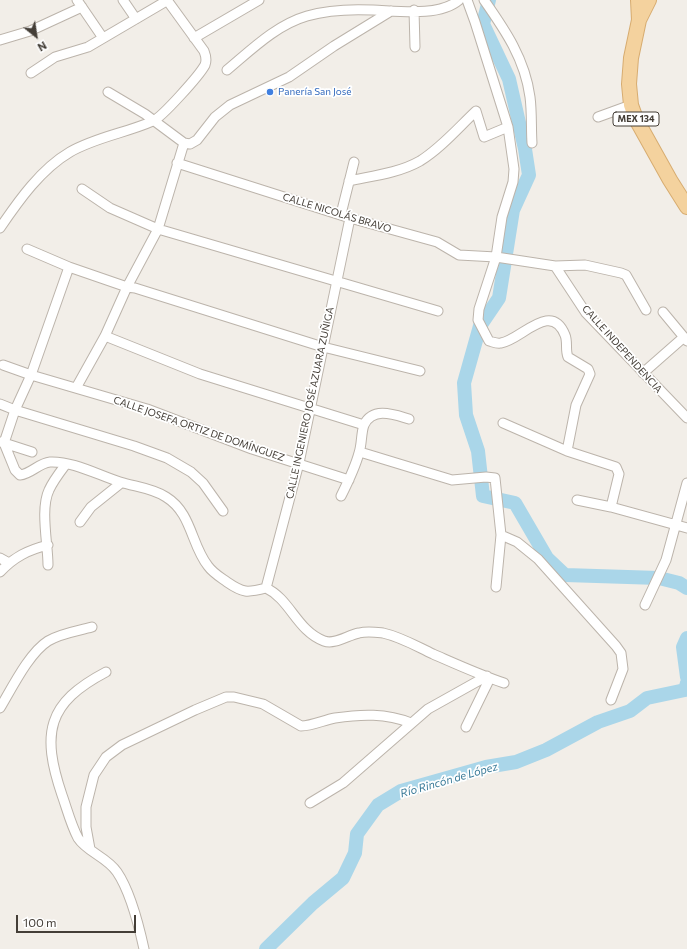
<!DOCTYPE html>
<html>
<head>
<meta charset="utf-8">
<style>
	body { margin:0 }
	#map { position:relative; width:687px; height:949px; overflow:hidden; background:#f2eee8; font-family:Commissioner,sans-serif }
	canvas { display:block }
	.north { position:absolute; left:16px; top:16px; width:40px; height:40px; -webkit-text-stroke:3px #fff; paint-order:stroke; rotate:150deg; font-size:11px; font-weight:700; line-height:16px; text-align:center; color:#443e37 }
	.north::after { content:''; display:block; margin:auto; width:14px; height:18px; background:#443e37; clip-path:polygon(50% 0,100% 100%,50% 72%,0 100%) }
	.scale { position:absolute; left:16px; top:915px; width:120px; height:18px; box-sizing:border-box; border:2px solid #443e37; border-top:0; padding-left:5px; font-size:12px; line-height:14px; white-space:nowrap; color:#443e37; -webkit-text-stroke:3px #fff; paint-order:stroke }
</style>
</head>
<body>
<div id="map">
<canvas width="687" height="949"></canvas>
<div class="north">N</div>
<div class="scale">100 m</div>
</div>
<script>
const context = document.querySelector('canvas').getContext('2d');
context.lineJoin = 'round';
function stroke(path, color, width, dash) {
  context.strokeStyle = color;
  context.lineWidth = width;
  context.lineCap = dash ? 'butt' : 'round';
  context.setLineDash(dash || []);
  context.stroke(path);
}
function write(font, color, halo, rows, align = 'center') {
  context.font = font + ' Commissioner,sans-serif';
  context.lineWidth = 3.5;
  context.setLineDash([]);
  context.textBaseline = 'middle';
  context.strokeStyle = halo;
  context.fillStyle = color;
  for (const [text, x, y, turn = 0] of rows) {
    context.save();
    context.translate(x, y);
    context.rotate((+turn || 0) * Math.PI / 180);
    context.textAlign = isNaN(turn) ? turn : align;
    if (halo) context.strokeText(text, 0, 0);
    context.fillText(text, 0, 0);
    context.restore();
  }
}
const river = new Path2D(`
	M489 0 483 24 509 79 525 149 529 175 513 210 499 298 480 326 464 383 466 415 478 451 483 496 515 503 547 558 565 575 659 578 679 583 687 588
	M687 638 683 647 687 677
	M266 949 313 903 343 878 355 853 357 834 378 805 401 791 486 767 516 762 546 750 598 722 630 711 647 698 685 690 687 683`);
const street = new Path2D(`
	M77 0 103 38
	M123 0 136 19
	M467 0 475 22 508 127 514 169 513 182 502 217 496 257 479 309 478 320 489 341C493 342 497 344 501 343 521 340 551 300 565 335 568 342 565 350 568 357L588 369 590 374 576 405 567 451
	M484 0C505 30 525 59 530 97 532 112 531 128 532 143
	M414 10 415 47
	M194 38 259 0
	M0 40 30 31 82 7
	M227 70C251 50 276 25 307 16 327 10 352 9 373 10 398 11 439 17 459 0
	M31 73 55 57 88 47 168 0
	M108 92 145 114 184 143
	M598 117 631 105
	M184 143 190 144 197 140 215 117 230 105 289 77 334 46 391 11
	M177 163 350 218 437 242 459 255 496 257 555 266 585 265 621 273 626 275 646 310
	M349 181C372 176 399 173 420 161 441 148 458 128 476 111L484 137 508 127
	M82 189 110 208 158 229 438 311
	M341 214 354 162
	M0 228C19 200 41 169 70 152 96 137 126 133 153 121 162 117 199 76 205 65 207 60 206 56 204 51L167 0
	M27 249 69 267 127 287 135 288 323 347 420 371
	M555 266 586 313 687 418
	M69 267 31 375 15 410 4 443 15 470 20 475C31 474 39 463 50 462 73 461 98 475 120 482 136 487 152 488 166 497 192 513 191 545 208 566 213 573 220 577 227 582 243 593 247 593 266 588 290 599 297 631 324 641 335 645 348 635 359 633 367 631 374 632 383 633 401 637 416 646 433 654 456 664 480 675 504 683
	M663 312 687 341
	M105 336 200 374 364 425
	M3 365 31 375 147 409 252 449 349 480
	M643 373 684 337
	M76 388 105 336 127 287 158 229 184 143
	M0 404 15 410 134 446 167 458 191 472 203 483 223 511
	M503 423 567 451 616 467 619 474 611 507
	M1 442 32 452
	M360 452 452 480 486 477 495 478 501 535 517 542 538 559 616 646 621 653 623 669 611 700
	M341 496C348 482 355 468 359 453 362 444 361 433 364 425 373 406 395 415 409 419
	M577 500 611 507 687 528
	M80 522 91 507 121 483
	M0 558 9 563
	M48 565C48 544 40 509 49 490 53 481 60 472 66 464
	M0 572C14 557 28 550 48 545
	M496 587 501 535
	M266 588 299 463 350 218
	M645 605 666 560 687 483
	M106 672C47 703 41 733 62 795 67 809 71 825 78 838 87 852 107 857 117 872 130 891 139 926 144 949
	M0 708C12 688 29 653 48 641 61 633 78 631 92 627
	M466 727 490 678
	M310 803 343 783 428 709 487 676
	M90 849 86 827V807L94 775 106 757 122 745 195 710 226 697H234L263 704 301 726C312 726 324 720 335 718 361 714 386 713 411 723`);
const primary = new Path2D(`
	M638 0 639 20 631 58 629 84 631 105 636 119 670 180 687 207
	M639 20 649 0`);
const markers = [
	[270,92,4,"#3f7fe0"]
];
const shields = [
	[636,119,46]
];
const shieldNames = [
	["MEX 134",636,119]
];
const shopNames = [
	["Panería San José",278,92]
];
const streetNames = [
	["CALLE NICOLÁS BRAVO",337,213,17],
	["CALLE INDEPENDENCIA",622,349,48],
	["CALLE INGENIERO JOSÉ AZUARA ZUÑIGA",310,403,-78],
	["CALLE JOSEFA ORTIZ DE DOMÍNGUEZ",199,429,19]
];
const waterNames = [
	["Río Rincón de López",449,780,-16]
];
stroke(river, '#aad6e9', 14);
stroke(street, '#bcb4ab', 11);
stroke(primary, '#d7ac70', 16);
stroke(street, '#fff', 9);
stroke(primary, '#f4d29e', 14);
for (const [x, y, r, color] of markers) {
  const dot = new Path2D();
  dot.arc(x, y, r, 0, 2 * Math.PI);
  context.fillStyle = color;
  context.fill(dot);
  stroke(dot, '#fff', 1.5);
}
for (const [x, y, w] of shields) {
  const box = new Path2D();
  box.roundRect(x - w / 2, y - 7, w, 14, 3);
  context.fillStyle = '#fff';
  context.fill(box);
  stroke(box, '#443e37', 1);
}
write('bold 9px', '#443e37', null, shieldNames);
write('10px', '#366cbe', '#fff', shopNames, 'left');
write('10px', '#443e37', '#fff', streetNames);
write('italic 11px', '#377997', '#fff', waterNames);
</script>
</body>
</html>
